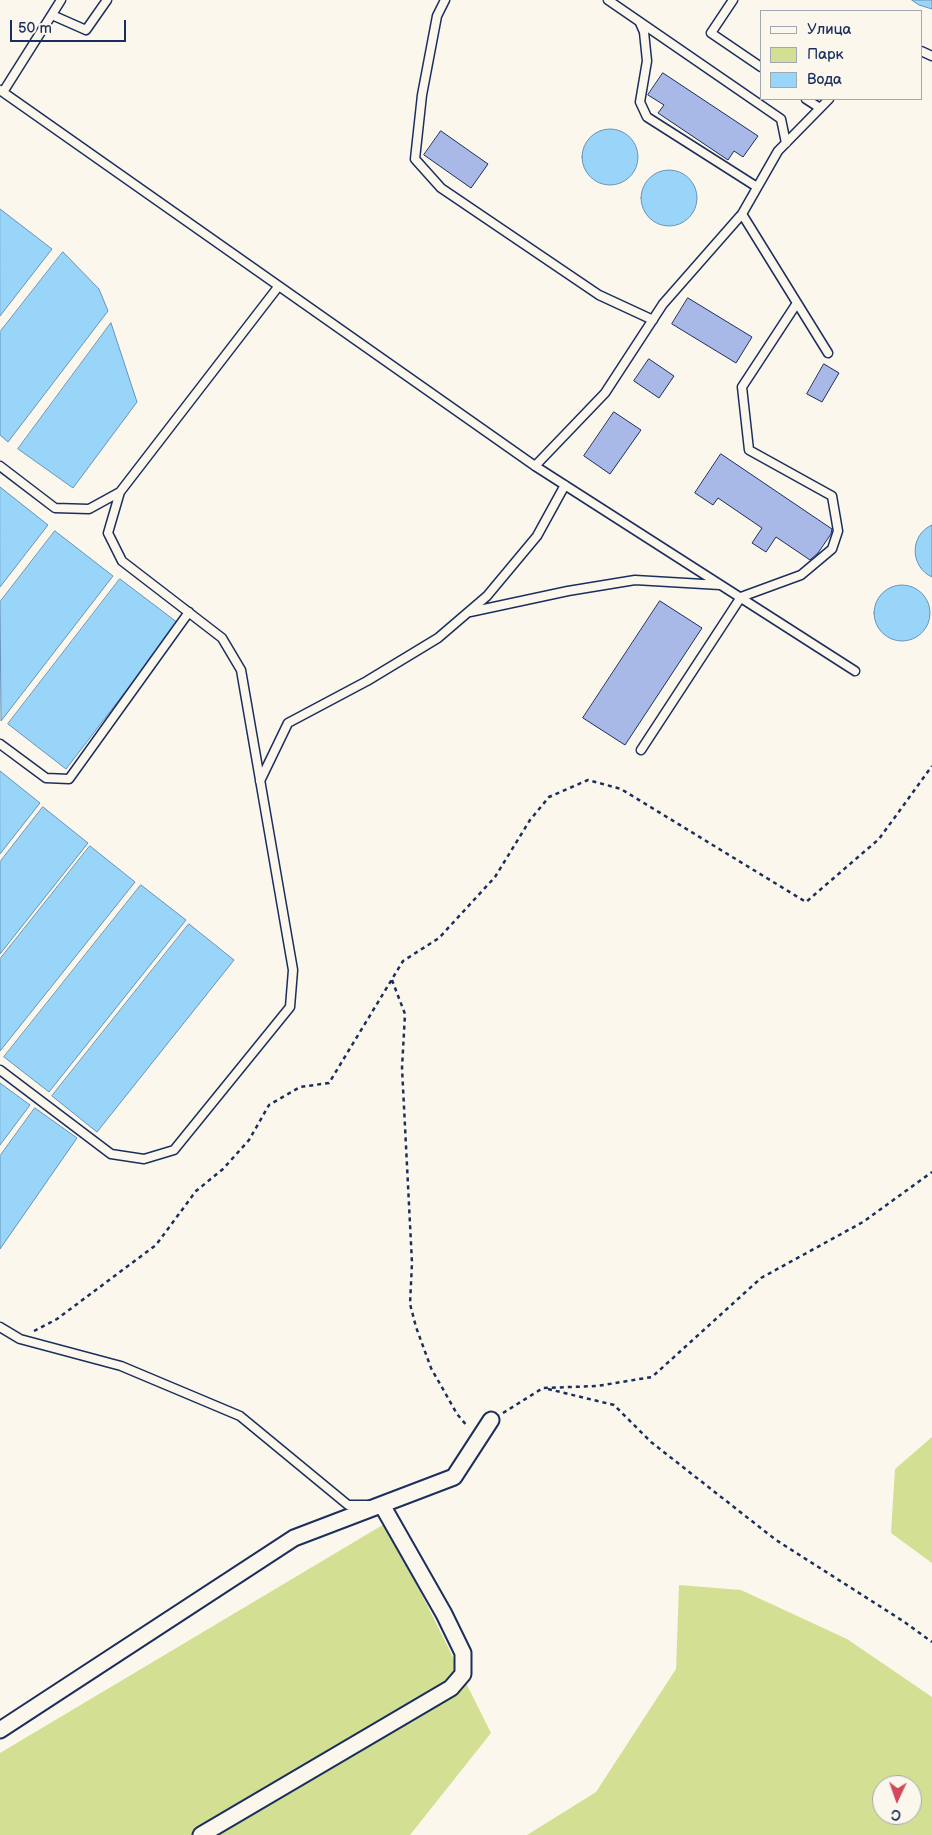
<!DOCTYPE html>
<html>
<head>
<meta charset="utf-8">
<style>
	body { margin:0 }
	#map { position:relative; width:932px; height:1835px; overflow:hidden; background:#fbf7ec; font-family:"Balsamiq Sans",sans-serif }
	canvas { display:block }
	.legend { position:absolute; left:760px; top:10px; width:162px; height:90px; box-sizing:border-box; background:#fbf7ec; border:1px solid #a1a7b3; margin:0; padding:6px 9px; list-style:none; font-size:15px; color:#1b2f5e }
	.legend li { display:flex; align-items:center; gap:10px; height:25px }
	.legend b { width:25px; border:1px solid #a1a7b3 }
	.north { position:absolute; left:872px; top:1775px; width:50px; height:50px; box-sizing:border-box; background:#fbf7ec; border:1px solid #a1a7b3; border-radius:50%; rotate:183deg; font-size:14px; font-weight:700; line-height:20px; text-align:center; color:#1b2f5e }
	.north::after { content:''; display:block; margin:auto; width:18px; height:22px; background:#d1495b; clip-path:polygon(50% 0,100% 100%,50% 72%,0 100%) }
	.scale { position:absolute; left:10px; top:20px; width:116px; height:22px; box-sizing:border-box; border:2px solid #1b2f5e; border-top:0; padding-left:6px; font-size:15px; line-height:18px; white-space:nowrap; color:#1b2f5e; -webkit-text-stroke:4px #fbf7ec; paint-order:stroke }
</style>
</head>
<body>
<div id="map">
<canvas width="932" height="1835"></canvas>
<ul class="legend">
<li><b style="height:6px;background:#fbf7ec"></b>Улица</li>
<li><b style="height:14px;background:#d3e093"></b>Парк</li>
<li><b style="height:14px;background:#98d5f9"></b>Вода</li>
</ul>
<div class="north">С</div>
<div class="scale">50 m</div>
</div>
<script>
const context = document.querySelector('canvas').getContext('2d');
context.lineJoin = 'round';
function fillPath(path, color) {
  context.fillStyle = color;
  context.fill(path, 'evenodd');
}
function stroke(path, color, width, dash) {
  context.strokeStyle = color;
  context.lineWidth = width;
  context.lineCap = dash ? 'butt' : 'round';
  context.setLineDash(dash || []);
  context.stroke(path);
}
const green = new Path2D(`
	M932 1437V1563L891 1533 895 1469Z
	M386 1523 491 1733 410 1835H0V1753Z
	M679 1585 741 1590 847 1639 932 1697V1835H527L596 1792 676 1669ZM882 1785H912V1815H882Z`);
const water = new Path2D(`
	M912 0H932V9L919 5Z
	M582 157a28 28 0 1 1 56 0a28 28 0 1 1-56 0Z
	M641 198a28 28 0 1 1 56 0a28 28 0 1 1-56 0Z
	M0 209 52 249 0 316Z
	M63 252 99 289 108 311 8 442 0 435V332Z
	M111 323 137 402 73 488 18 449Z
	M0 487 48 525 0 587Z
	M932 525V577C910 567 909 535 932 525Z
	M55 531 113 576 1 721 0 602Z
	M120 579 178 623 66 769 8 724Z
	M874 613a28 28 0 1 1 56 0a28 28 0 1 1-56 0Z
	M0 771 40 803 0 854Z
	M43 807 88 843 0 954V862Z
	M90 846 135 882 0 1051V959Z
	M141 885 186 920 49 1092 4 1057Z
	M189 924 234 960 97 1132 52 1096Z
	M0 1083 30 1105 0 1145Z
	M35 1108 77 1138 0 1249V1156Z`);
const building = new Path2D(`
	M663 73 758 136 743 157 734 151 728 160 658 113 664 105 648 95Z
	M441 131 488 164 471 188 424 155Z
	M688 298 752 337 736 363 672 324Z
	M649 359 674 376 659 398 634 381Z
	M824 364 839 373 822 402 807 394Z
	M614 412 641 430 610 474 584 456Z
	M721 454 832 529 831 534 818 553 810 560 776 537 766 552 752 543 762 528 718 498 713 505 695 493Z
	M660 601 702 628 625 745 583 718Z`);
const path = new Path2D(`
	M392 980 405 1014 402 1068 412 1263 410 1304 416 1327 431 1368 457 1414 468 1427
	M34 1331 57 1319 156 1245 196 1191 223 1169 249 1140 269 1105 300 1087 329 1083 403 961 439 938 495 877 530 820 549 797 588 780 621 789 806 902 879 839 932 766
	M548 1389 614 1405 651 1442 776 1540 903 1621 932 1642
	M503 1413 543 1388 597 1386 652 1377 761 1278 863 1222 932 1172`);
const lane = new Path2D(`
	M445 0 437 16 422 95 415 159 441 188 599 295 653 320
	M608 0 781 119 786 143
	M733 0 711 33 761 67
	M52 15 86 30 107 0
	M640 23 644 32 647 61 640 102 647 117 757 187
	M921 51 932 56
	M0 90 535 466 855 671
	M3 92 61 0
	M806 99 820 108
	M742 214 828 353
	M0 466 55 508 89 509 120 492
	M535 466 605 393 663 304 742 214 778 151 829 99
	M470 612 568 591 635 580 720 585
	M0 744 46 778 69 779 189 612
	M641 750 741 597 801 575 832 549 838 531 832 496 749 450 742 387 797 303
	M260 781 288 723 367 681 438 638 487 596 537 536 565 485
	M0 1070 111 1154 144 1159 174 1150 290 1007 293 970 241 670 222 638 122 561 108 533 120 492 278 287
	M0 1327 20 1339 121 1366 240 1416 348 1505H370`);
const street = new Path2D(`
	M0 1730 294 1538 454 1477 491 1420
	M201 1835 451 1688 463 1674V1653L444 1614 382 1505`);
fillPath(green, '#d3e093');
fillPath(water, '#98d5f9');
stroke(water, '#6693bb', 1);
fillPath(building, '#a8b9e8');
stroke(building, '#1b2f5e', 1);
stroke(lane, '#1b2f5e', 11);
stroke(street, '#1b2f5e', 19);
stroke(path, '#1b2f5e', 2.5, [4, 4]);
stroke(lane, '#fbf7ec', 8);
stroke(street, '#fbf7ec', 15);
</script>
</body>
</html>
